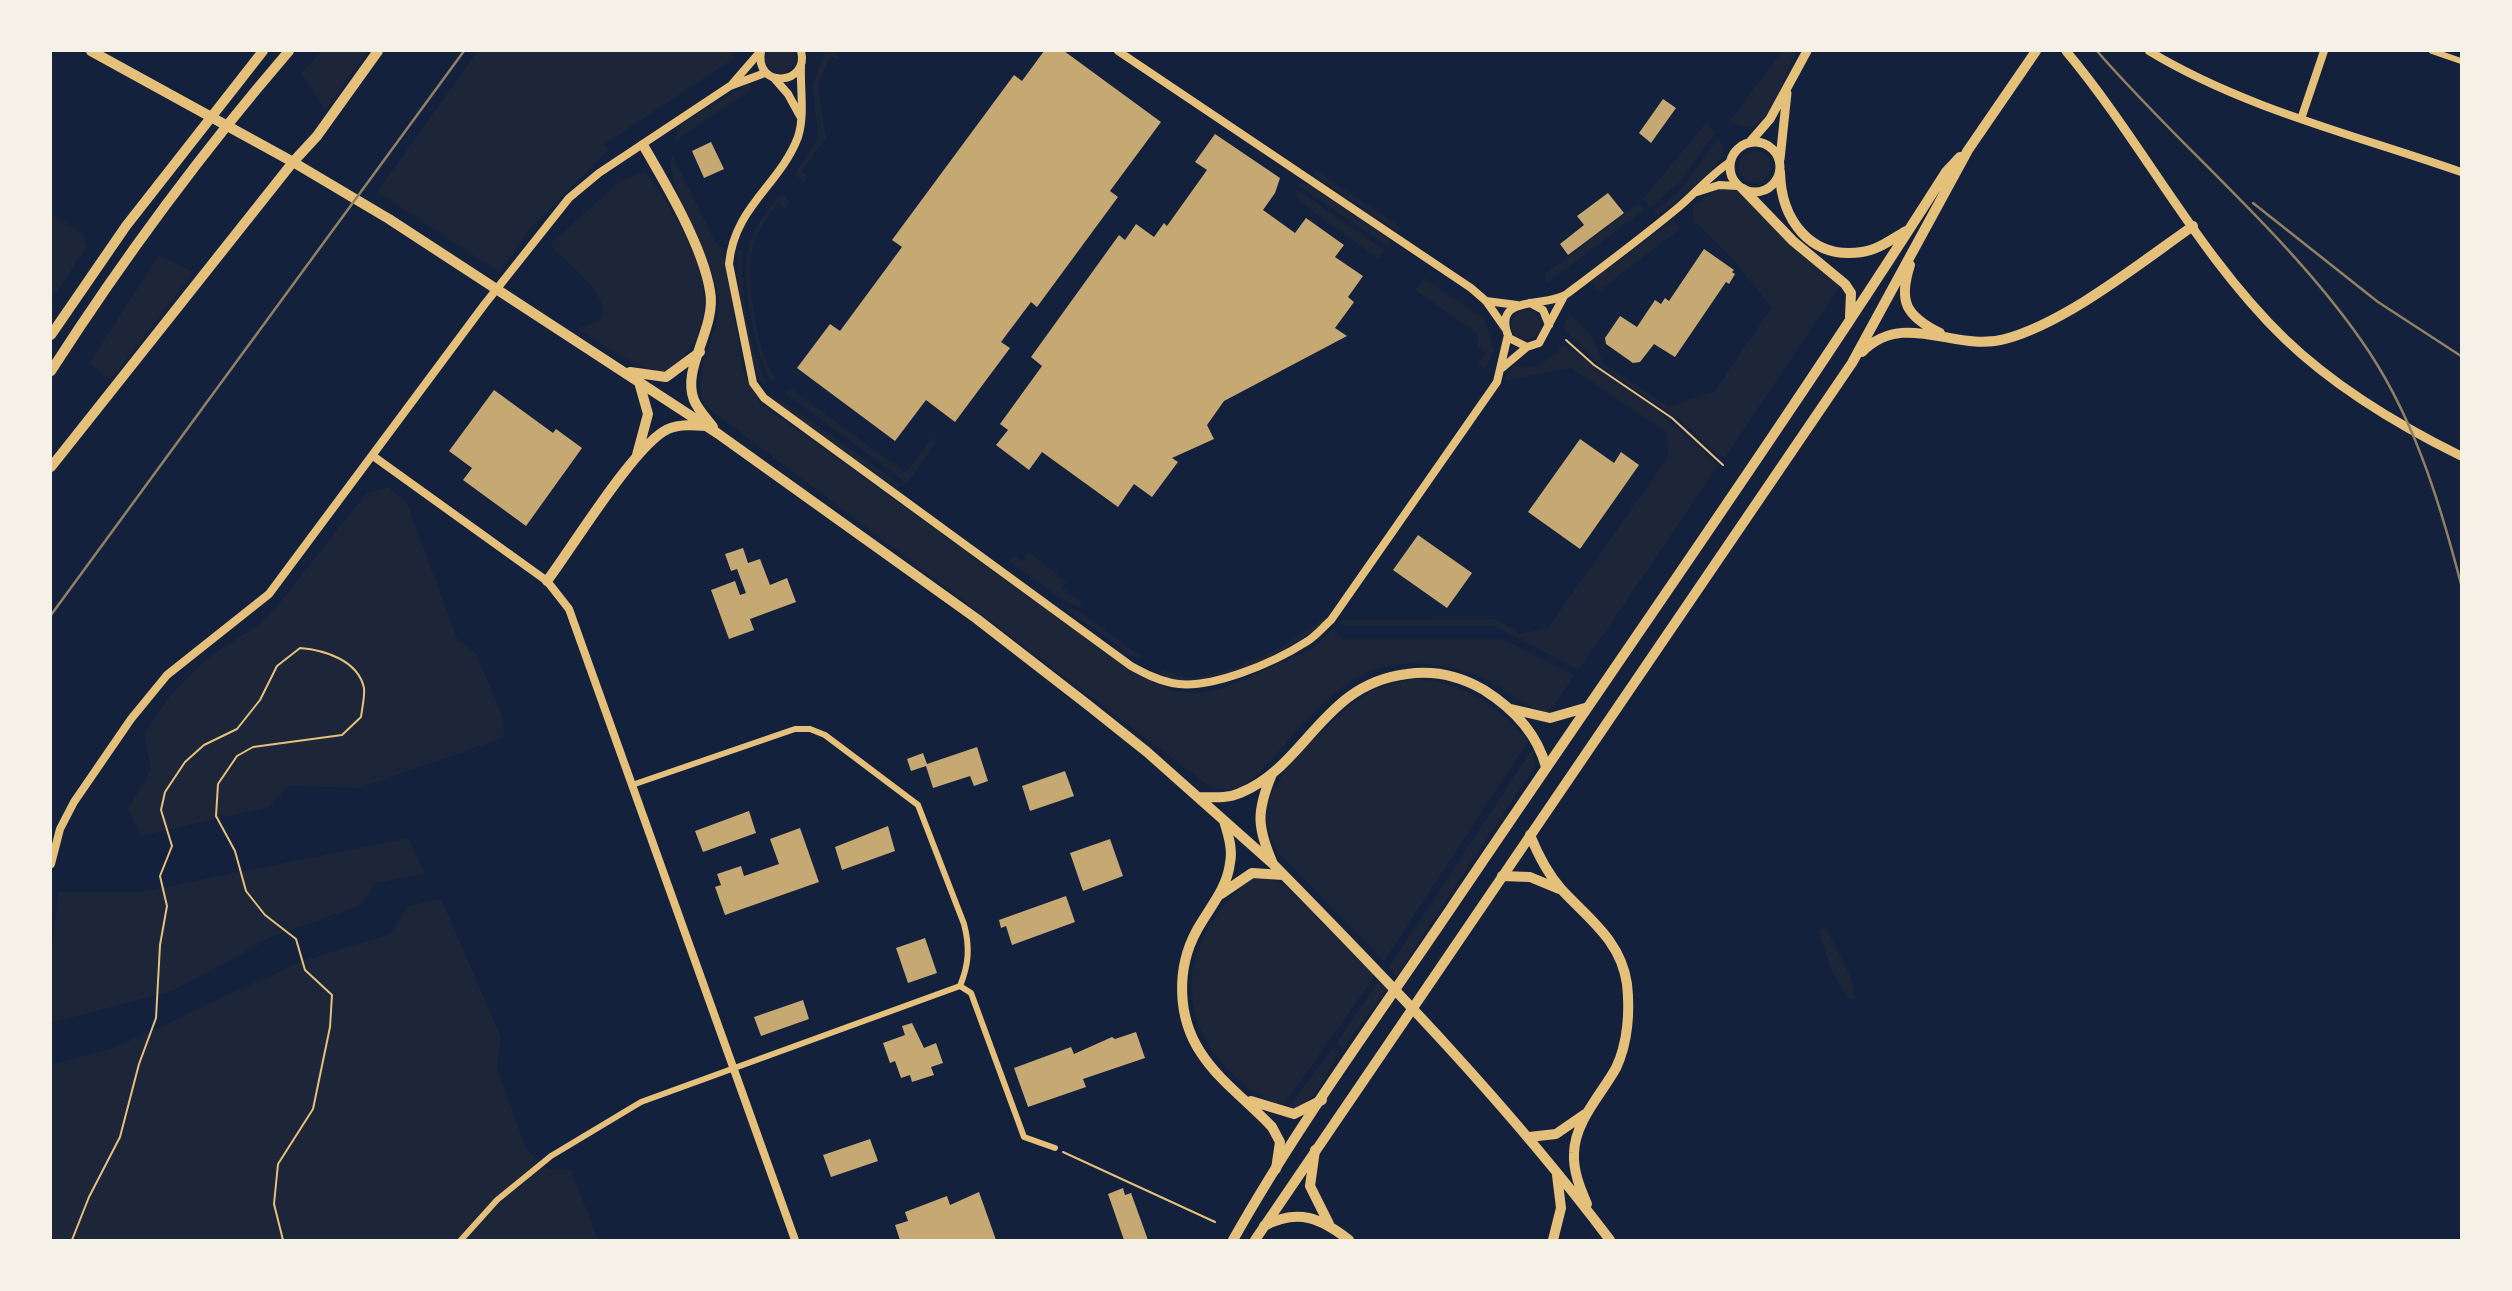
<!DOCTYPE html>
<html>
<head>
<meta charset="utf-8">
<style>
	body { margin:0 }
	#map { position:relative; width:2512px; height:1291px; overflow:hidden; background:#14213d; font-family:Signika,sans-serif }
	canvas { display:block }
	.frame { position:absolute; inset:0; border:52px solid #f6f1e7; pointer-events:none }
</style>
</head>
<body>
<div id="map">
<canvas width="2512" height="1291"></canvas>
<div class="frame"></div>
</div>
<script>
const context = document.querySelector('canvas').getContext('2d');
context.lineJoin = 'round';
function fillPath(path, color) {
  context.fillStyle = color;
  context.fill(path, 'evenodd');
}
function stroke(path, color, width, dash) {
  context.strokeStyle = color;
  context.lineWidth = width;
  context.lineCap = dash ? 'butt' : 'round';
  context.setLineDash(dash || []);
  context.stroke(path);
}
const green = new Path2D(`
	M322 51H368L325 110 301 73Z
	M478 51H736L733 59 605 144 609 149 531 228 499 272 377 192Z
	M766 51H795L796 63 783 74 772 72 765 63Z
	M825 51H839L836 53 841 60 830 57 818 84 826 138 801 172 808 177 804 182 795 174 818 138 813 86Z
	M1782 51H1797C1780 78 1781 111 1750 128L1729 122Z
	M750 82 752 89 673 142 683 123Z
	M1706 123 1715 133 1679 183 1651 207 1643 199Z
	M1718 138C1721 143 1724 147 1723 153 1721 166 1670 210 1657 214L1654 211 1680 191Z
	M1739 167a16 16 0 1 1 32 0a16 16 0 1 1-32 0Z
	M672 155 715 242 723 248 743 371 760 403 1138 675 1173 691 1201 693 1226 687 1312 649 1332 630 1344 639H1503L1574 675 1549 713C1518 704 1500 684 1473 674 1436 661 1387 657 1353 680 1315 705 1285 747 1253 779L1237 789H1213L704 405C689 369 724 333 718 295 713 262 662 179 672 155Z
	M1313 169 1400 227 1397 231 1315 176Z
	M646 172C686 231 743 316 667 371 636 372 602 343 577 328 640 320 571 266 553 249L552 242 620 181Z
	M1306 183 1391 240 1388 246 1297 185Z
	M1295 188 1384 250 1378 259 1300 202Z
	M1718 189H1731L1742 195 1840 287 1725 457 1719 456 1680 420 1599 365 1563 328 1569 314 1591 334 1603 363 1669 407 1715 391 1772 307 1733 260 1693 220V205Z
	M781 193 789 202 785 208 778 203C767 218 756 233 752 251 746 274 758 363 776 378L771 382C755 352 740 282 748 249 752 228 768 210 781 193Z
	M1639 203 1645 210 1546 284 1545 274Z
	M52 215 82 232 86 247 51 301Z
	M1674 220 1680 229 1598 292 1590 282Z
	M738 250H742C740 290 749 349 767 384L761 383C744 342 737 294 738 250Z
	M159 255 194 272 110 380 89 364Z
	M1424 278 1484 318 1494 351 1485 369 1478 364 1486 353 1478 346V334L1415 290Z
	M1511 325a15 15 0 1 1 30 0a15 15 0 1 1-30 0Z
	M1564 345 1650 405 1716 463 1715 470 1579 670 1494 626H1346L1339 623 1341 620 1496 619 1519 634 1548 628 1668 457 1666 432 1571 368 1504 381 1513 365C1534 373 1550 359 1564 345Z
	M790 388 906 473 931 439 938 440 907 483 786 394Z
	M779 398 902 486 896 488 780 406Z
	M388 487 406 501 457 639 476 653 504 721 503 738 359 788 289 786 268 807 141 836 128 808 151 770 144 733 174 691 205 660 258 625 278 605 366 494Z
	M1029 552 1066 581 1062 588 1082 602 1079 607 1059 598 1009 561 1013 556 1022 561Z
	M1060 605 1082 613 1143 658H1135Z
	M1323 618 1326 620C1299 646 1231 679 1194 682 1183 683 1172 679 1162 675L1161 668C1171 673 1181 678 1193 677 1229 676 1297 642 1323 618Z
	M1416 679C1471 684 1491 704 1529 740L1384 961 1282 857C1271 841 1264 827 1267 807 1272 775 1341 708 1370 692 1384 684 1400 682 1416 679Z
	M1533 748 1535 766 1396 976 1389 967Z
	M408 838 425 874 376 883 361 905 274 936 175 990 51 1023V957L58 892H141Z
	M1253 878H1269L1286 887 1375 976 1282 1107C1177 1058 1159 951 1253 878Z
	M441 899 501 1037 497 1068 526 1149 547 1169 571 1170 598 1240H51V1065L116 1047 299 962 390 934 408 906Z
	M1825 926 1852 980 1855 998 1850 1000C1834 981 1826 956 1819 932Z
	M1378 982 1386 990 1342 1049 1337 1042Z
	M1334 1047 1339 1052C1326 1073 1315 1108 1288 1108Z`);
const building = new Path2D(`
	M1044 51H1064L1161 122 1110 191 1118 197 1037 307 1031 302 1001 342 1010 348 955 422 926 400 895 441 797 368 830 324 840 331 902 247 892 240 1014 75 1022 81Z
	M1663 99 1676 108 1651 143 1639 133Z
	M1215 134 1280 178 1275 193 1263 210 1295 233 1306 218 1344 245 1335 257 1363 276 1348 297 1354 302 1335 328 1347 336 1224 401 1207 425 1214 439 1172 458 1178 462 1152 497 1134 484 1118 507 1042 452 1029 470 996 445 1008 430 1000 424 1042 366 1031 357 1119 235 1125 240 1136 224 1154 237 1164 223 1167 226 1207 170 1195 162Z
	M711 142 724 169 704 178 692 151Z
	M1608 193 1624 213 1568 255 1560 244 1584 225 1577 216Z
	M1704 249 1734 270 1732 272 1735 274 1729 284 1726 282 1675 357 1654 344 1640 362 1633 363 1606 344 1605 338 1620 316 1637 327 1655 300 1661 304 1665 298 1669 301Z
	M494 390 553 433 556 429 582 448 526 526 463 480 472 468 449 451Z
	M1580 439 1614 463 1621 452 1639 465 1580 549 1528 512Z
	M1418 535 1472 573 1447 608 1393 570Z
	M743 548 748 563 760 559 770 585 787 578 796 602 750 619 754 630 729 639 711 590 735 581 740 595 746 593 737 569 731 571 725 554Z
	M977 747 988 781 974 786 970 776 933 788 926 766 911 771 907 759 923 753 927 764Z
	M1065 771 1074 796 1030 811 1022 786Z
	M749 811 756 833 703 852 695 831Z
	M888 826 895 851 842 870 835 847Z
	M800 828 819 882 725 915 715 887 721 885 717 874 741 866 744 876 779 864 770 839Z
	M1110 839 1123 876 1083 891 1070 853Z
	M1066 896 1075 922 1012 945 1006 926 1001 928 999 920Z
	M925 938 937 973 908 983 896 948Z
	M803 1000 809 1019 761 1036 754 1017Z
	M912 1023 924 1048 936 1043 943 1063 931 1067 934 1075 912 1082 910 1075 901 1078 895 1061 890 1063 883 1043 905 1035 902 1026Z
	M1136 1032 1145 1058 1083 1079 1086 1087 1028 1107 1014 1068 1071 1047 1074 1054 1112 1037 1115 1039Z
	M870 1139 878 1161 831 1177 823 1155Z
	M1123 1188 1125 1195 1131 1193 1148 1240H1124L1108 1194Z
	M979 1192 996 1240H900L895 1225 908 1221 905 1212 947 1196 950 1205Z`);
const path = new Path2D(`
	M1566 340 1594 365 1672 418 1723 465
	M1063 1152 1215 1222
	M72 1240 89 1197 120 1137 139 1064 156 1018 160 945 167 906 160 876 172 846 161 810 165 792 185 762 204 745 237 729 260 700 277 666 300 648C324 650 358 660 364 688 365 696 362 709 361 717L342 735 253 747 237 756 218 784 216 816 235 851 246 891 265 915 296 939 305 970 332 995 330 1027 313 1109 278 1164 274 1204 283 1240`);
const minor = new Path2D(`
	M2432 51 2461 61
	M960 986 971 993 1024 1137 1055 1148
	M461 1240 497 1200 551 1156 641 1102 960 986C969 964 970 947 964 924L918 805 825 735 810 729H795L632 785`);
const tertiary = new Path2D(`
	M761 51C754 90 810 85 801 51
	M1118 51 1471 288 1486 301 1505 328
	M2149 51C2245 109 2356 135 2461 172
	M801 66C800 89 805 115 798 137 780 185 734 207 729 264L753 383 764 398 1131 666C1144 673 1157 680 1172 683 1209 691 1275 662 1306 642 1315 637 1323 627 1331 620L1497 382 1508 335
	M774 78 788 94 800 116
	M733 83 759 53
	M2301 119 2324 51
	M1697 192 1719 185 1738 186
	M1564 296 1539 343 1527 347 1509 338C1490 292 1548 309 1568 293 1604 266 1640 239 1674 211 1694 195 1709 176 1730 162
	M1486 301 1517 305
	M1530 303 1543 310 1549 325
	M1502 368 1527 347
	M373 456 547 581 569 609 795 1240
	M51 864 60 829 74 802 131 719 167 675 269 594 484 305 569 198 599 173 730 86 765 73`);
const secondary = new Path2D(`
	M2066 51C2143 143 2198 255 2285 339 2336 388 2398 425 2461 456
	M1730 167a25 25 0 1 1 50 0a25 25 0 1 1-50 0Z
	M1750 142 1770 119 1807 51
	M1780 159 1787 93`);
const primary = new Path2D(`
	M1780 172C1781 219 1810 260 1862 252 1878 250 1892 239 1906 231
	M1743 189 1793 241 1845 284 1851 293 1850 317
	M1910 265C1898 302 1906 316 1940 333
	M1862 352C1904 309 1956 353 2005 339 2067 322 2140 263 2193 226
	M1233 1240C1297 1126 1376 1019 1449 911 1615 665 1787 422 1946 172L1960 157
	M1255 1240 1852 363 1968 150 2036 51`);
const trunk = new Path2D(`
	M91 51 293 162 389 219 717 433 977 619 1088 705 1147 752 1273 864
	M643 145C666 184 703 247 710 291 717 328 681 368 694 400 698 410 707 419 713 427
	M51 335 126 226 263 51
	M51 371C123 259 202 152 289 51
	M630 372 666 377 700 352
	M637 455 648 414 639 382
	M51 467 293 162 317 136 378 51
	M547 581C572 548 635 444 668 429 680 424 694 425 706 426
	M1511 709 1550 718 1585 708
	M1272 774C1256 812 1257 827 1273 864 1392 985 1508 1105 1610 1240
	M1198 797C1212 797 1227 799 1240 793 1307 766 1322 684 1407 674 1434 670 1460 676 1484 690 1514 709 1537 733 1546 767
	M1224 821C1228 834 1233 849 1230 863 1227 889 1209 908 1197 930 1176 968 1177 1017 1201 1053 1219 1081 1249 1102 1272 1127L1280 1142 1276 1169
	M1530 835C1538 855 1547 873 1562 890 1589 919 1621 941 1627 984 1630 1011 1628 1043 1616 1068 1601 1095 1575 1121 1574 1153 1573 1171 1580 1188 1587 1204
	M1502 876 1530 877 1559 889
	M1221 894 1252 873 1283 875
	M1251 1101 1294 1114 1322 1100
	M1529 1137 1556 1134 1585 1114
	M1315 1150 1310 1186 1329 1224
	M1264 1226C1298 1208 1321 1218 1349 1240
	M1553 1240 1561 1208 1557 1175`);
const rail = new Path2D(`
	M2097 51C2182 149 2286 233 2361 340 2412 412 2439 499 2461 584
	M2253 203 2378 302 2461 356
	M51 615 464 51`);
fillPath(green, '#1d2539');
fillPath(building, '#c6a872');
stroke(path, '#e5c07b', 2);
stroke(minor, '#e5c07b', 6);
stroke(tertiary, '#e5c07b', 8);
stroke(secondary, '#e5c07b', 9);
stroke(primary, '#e5c07b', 10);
stroke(trunk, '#e5c07b', 10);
stroke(rail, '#918062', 2.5);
</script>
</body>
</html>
